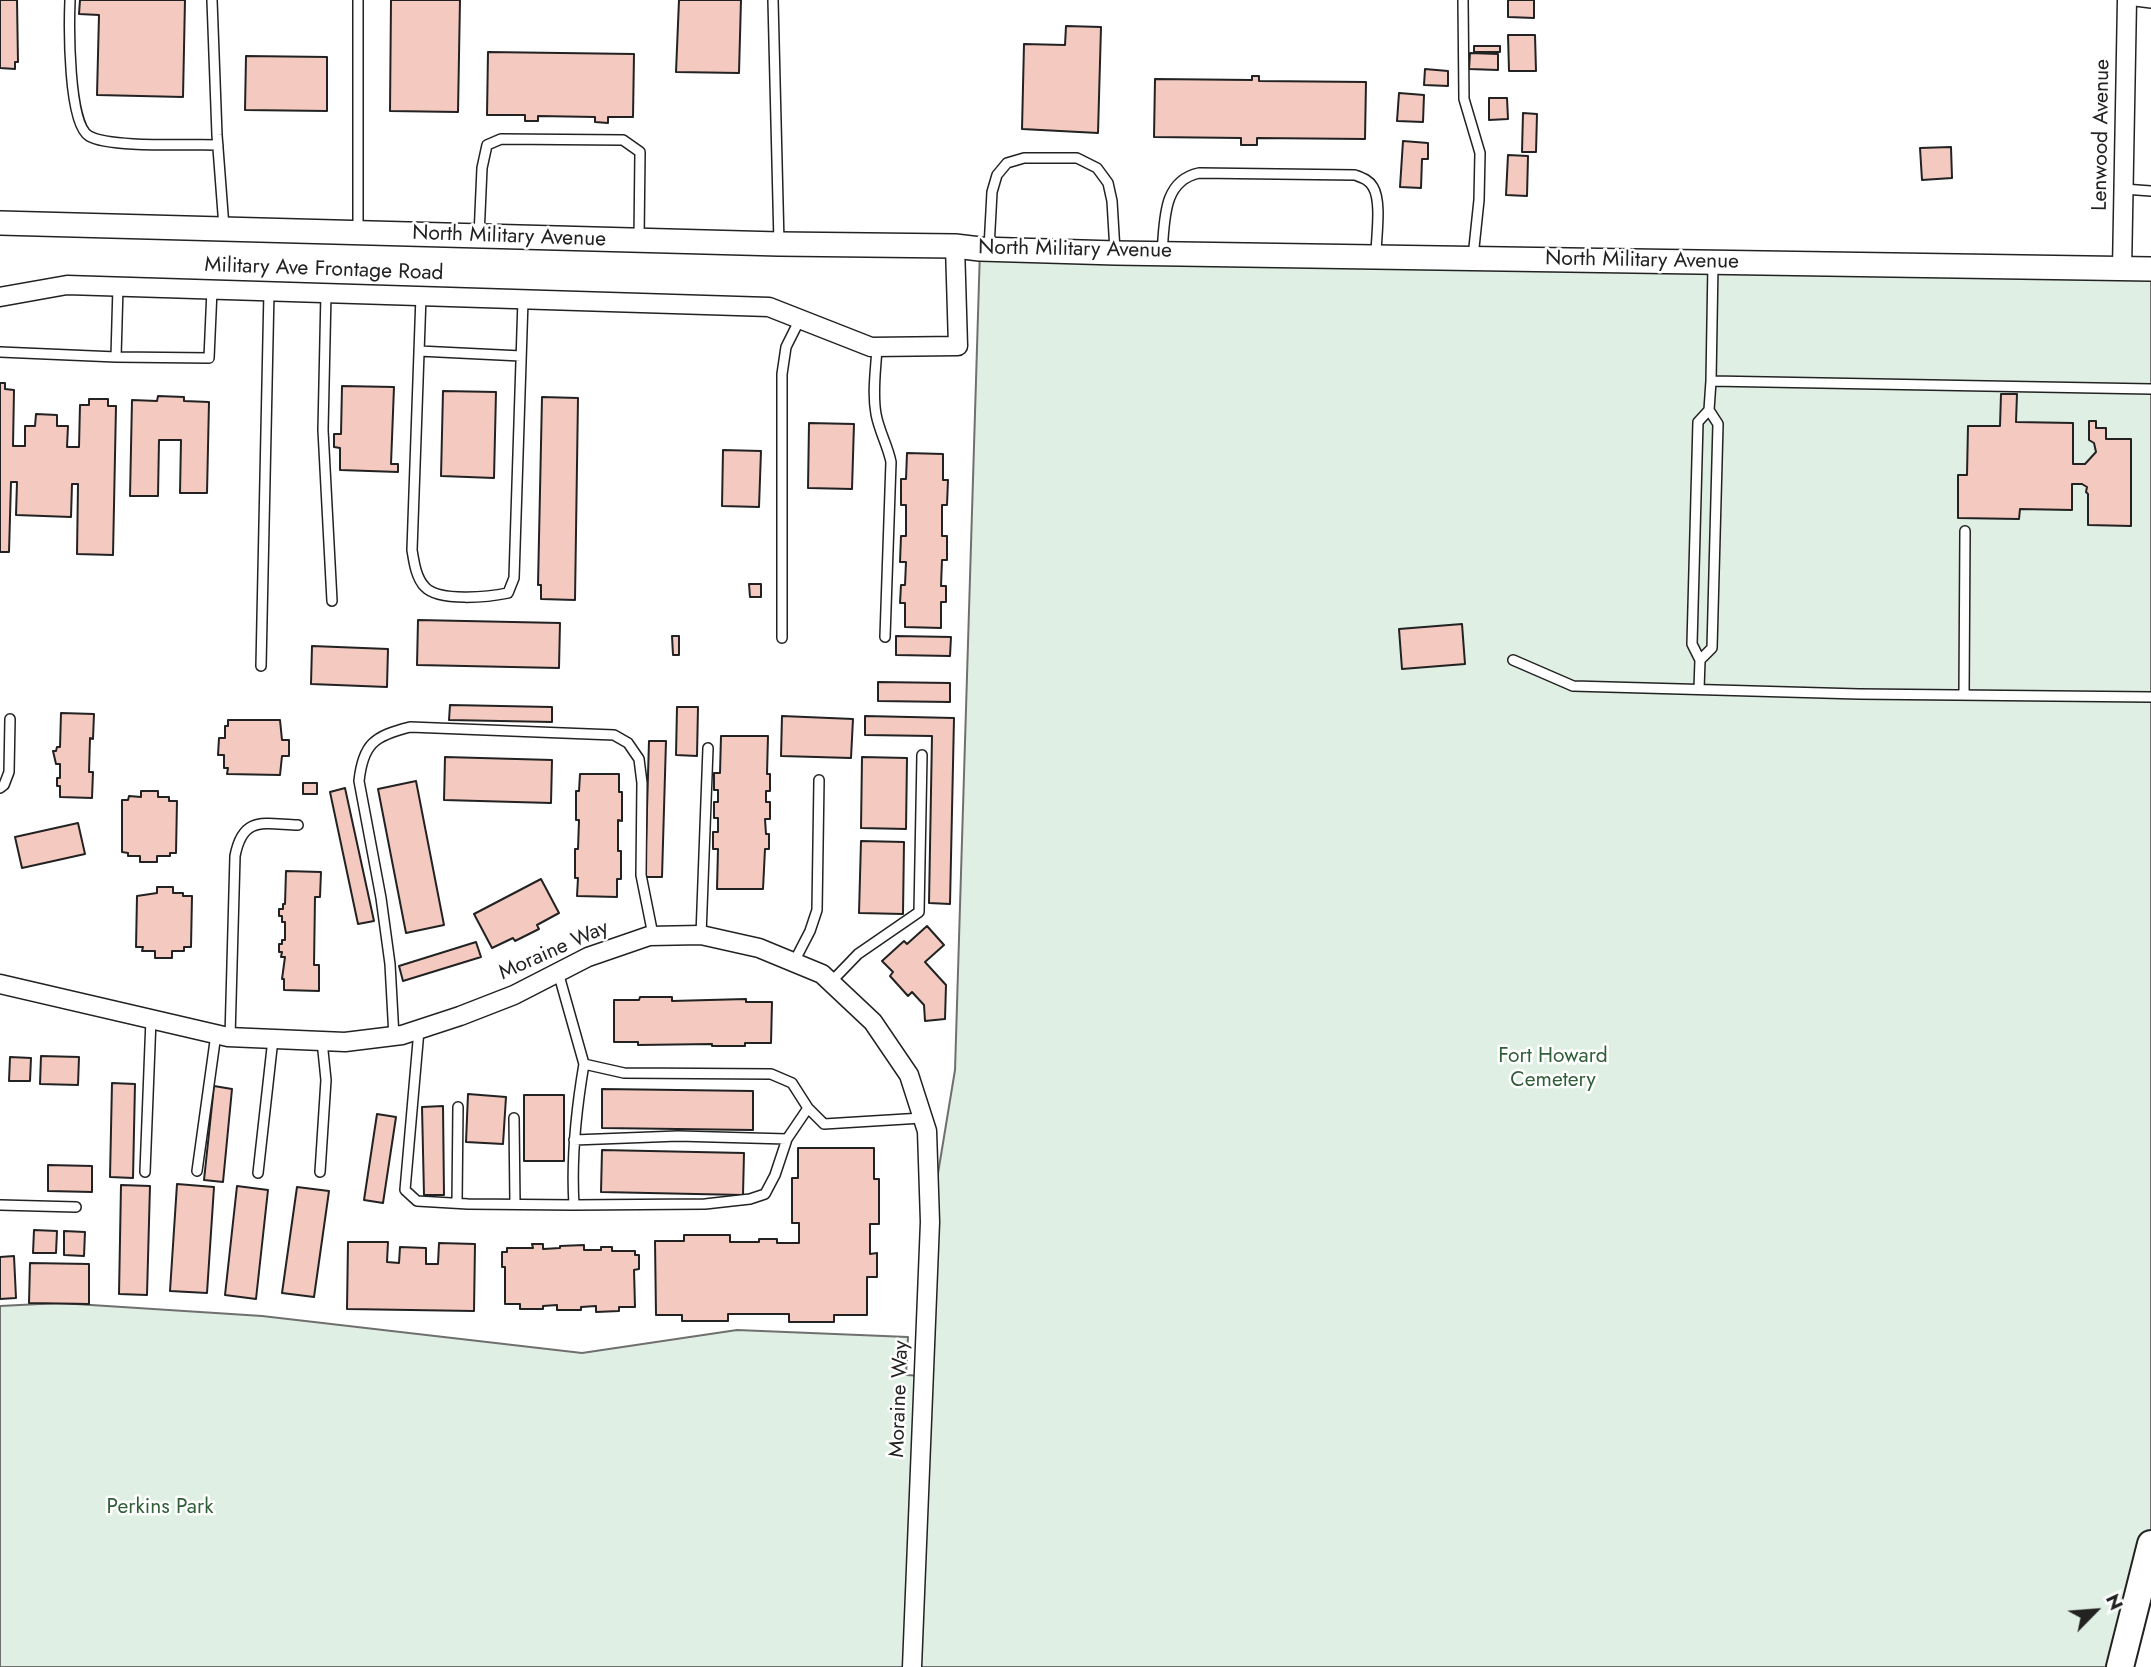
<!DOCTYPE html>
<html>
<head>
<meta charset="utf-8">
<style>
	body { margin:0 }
	#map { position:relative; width:2151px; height:1667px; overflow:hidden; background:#fff; font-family:Jost,sans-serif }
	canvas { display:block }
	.north { position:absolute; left:2060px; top:1576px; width:70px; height:70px; -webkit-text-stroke:5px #fff; paint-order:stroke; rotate:65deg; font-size:19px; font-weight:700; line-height:28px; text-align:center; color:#222 }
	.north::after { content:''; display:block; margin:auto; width:24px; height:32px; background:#222; clip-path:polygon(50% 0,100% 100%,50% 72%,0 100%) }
</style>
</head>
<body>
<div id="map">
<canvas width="2151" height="1667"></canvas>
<div class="north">N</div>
</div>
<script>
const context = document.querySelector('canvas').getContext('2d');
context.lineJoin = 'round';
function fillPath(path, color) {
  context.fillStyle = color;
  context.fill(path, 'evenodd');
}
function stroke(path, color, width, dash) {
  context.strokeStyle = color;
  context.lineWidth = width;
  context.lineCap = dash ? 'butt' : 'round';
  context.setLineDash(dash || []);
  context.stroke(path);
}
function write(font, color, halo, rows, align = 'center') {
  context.font = font + ' Jost,sans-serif';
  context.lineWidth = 5;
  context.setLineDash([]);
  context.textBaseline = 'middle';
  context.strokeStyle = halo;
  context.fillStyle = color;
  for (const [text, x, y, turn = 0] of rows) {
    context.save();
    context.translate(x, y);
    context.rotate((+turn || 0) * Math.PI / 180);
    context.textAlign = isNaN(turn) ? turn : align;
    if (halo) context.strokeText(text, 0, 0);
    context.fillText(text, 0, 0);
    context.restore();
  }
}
const green = new Path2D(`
	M980 249 2151 269V1540L2112 1667H0V1306L60 1303 262 1316 582 1353 737 1330 908 1337 906 1375 924 1376 930 1222 955 1070Z`);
const building = new Path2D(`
	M0 0H17L18 62H15V69L0 68Z
	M80 0H185L183 97 97 95 99 15 79 14Z
	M391 0H460L458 112 390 111Z
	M679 0H741L739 73 676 72Z
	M1508 0H1534V18L1508 17Z
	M1066 26 1101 27 1098 133 1022 129 1024 44 1065 45Z
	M1508 35H1535L1536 71H1509Z
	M1474 46H1500V52H1474Z
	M488 52 634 54 633 117H608V123L595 122V117L538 116V121H525V115H487Z
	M1470 53 1498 54V70L1469 69Z
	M246 56 327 57V111L245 110Z
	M1425 69 1448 71V86L1424 85Z
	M1252 76H1259V81L1366 82 1365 139 1257 138V145H1241V138L1154 137 1155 79 1252 80Z
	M1399 93 1424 95 1423 122 1397 121Z
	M1489 98H1507L1508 119 1489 120Z
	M1523 113 1537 114 1536 152H1522Z
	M1403 141 1428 143V159H1422L1421 188 1400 187Z
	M1951 147 1952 178 1922 180 1920 148Z
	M1508 155 1528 156 1527 196 1506 195Z
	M0 383H5V389L14 390 13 446H25V426H35L36 414 57 415V426H68L67 447H79L80 405H89V399H108V406H116L113 555 77 554 78 484H72L71 517 16 515 17 482H11L9 552H0Z
	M342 386 394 387 391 464H398V472L340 470V448L334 447V434H341Z
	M443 391 496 392 494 478 441 476Z
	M2001 394H2017L2016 422 2073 423V464H2085L2096 452 2094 443 2089 440V421H2096V428H2106V439H2131V526L2088 525V494L2086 492 2087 487 2082 484H2072V510L2020 509 2019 519 1958 518V475H1967L1968 426H2000Z
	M158 396 184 397V401L209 402 207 493H180L181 440H159L158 496H130L132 400 157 401Z
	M542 397 578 398 575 600 541 599V585H538Z
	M809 423 854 424 852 489 808 488Z
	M723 450 761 451 759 507 722 506Z
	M907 453 943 454V480H948L947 505H942V536H947V560H942L941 586H946V602H941V628L905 627V603H900L901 585H905L906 562H900L901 536H906V505H901V479H906Z
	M749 584H761V597H750Z
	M418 620 560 623 559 668 417 665Z
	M1462 624 1465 664 1402 669 1399 629Z
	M672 636H679V655H673Z
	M896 636 951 637 950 656 896 655Z
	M312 646 388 649 387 687 311 684Z
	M878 682 950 683V702L878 701Z
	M450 705 552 707V722L449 720Z
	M677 707H698L697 756 676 755Z
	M61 713 94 714 93 739 90 738 89 772H93L92 798 60 797V786H57V778H60V764H56L53 751H56L57 747H60Z
	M782 716 853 719 851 758 781 756Z
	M865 716 954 718 950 904 929 903 932 736 865 735Z
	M228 720H280L282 740H289V756H282L280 775 227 774 228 768H224V755H218L219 738H225V726H228Z
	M721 736H768L767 774H770V791H766V802H770V819H765L766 834H769V849H765L763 889H717L718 849H713V832H718V818H714V802H718V790H714V773H720Z
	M649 741H666L662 877H645Z
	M445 757 552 760 551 803 444 800Z
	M862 757 907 758 906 829 861 828Z
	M580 774H619V792H622V821L618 820V851H621V879H617V897L577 896 578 878H575V849H578L579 820H576V791H579Z
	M416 781 444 925 406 933 378 789Z
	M303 783H317V794H303Z
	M345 788 374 921 358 924 330 792Z
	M141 791H158V797H169V801H177L176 853H170V856H157V862H140V856H128V853L122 852V800H128L129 796 141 797Z
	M78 823 85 854 22 868 15 837Z
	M861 841 904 842 903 914 859 913Z
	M286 871 321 872 320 897H315L314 965H319V991L284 990V979H282L285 957H281L282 952H279V944H282V940H285V922H282V916H279V909H283V904H285Z
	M541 879 559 913 537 925 539 929 515 941 513 938 492 948 474 914Z
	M157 887H173V893H183V896H192L191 947H184V951H172V958H155V951H142L143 947H136L137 896 157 893Z
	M927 926 944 945 925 962 946 985 945 1019 925 1021 924 1005 912 992 908 996 890 976 893 972 882 961 904 941 907 944Z
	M476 942 481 957 403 981 399 966Z
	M640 997H672V1001L746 999V1002H772L771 1043H745V1046H712V1044L638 1045V1042H614V1000H639Z
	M41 1056 79 1057 78 1085 40 1084Z
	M10 1057 31 1058 30 1081H9Z
	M112 1083 135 1084 133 1178 110 1177Z
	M214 1086 232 1089 223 1182 204 1180Z
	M602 1089 753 1091V1130L602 1128Z
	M468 1094 506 1097 503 1144 466 1142Z
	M524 1095H564V1161H524Z
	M443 1106 444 1195H424L422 1107Z
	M377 1114 396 1117 383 1203 364 1200Z
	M798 1148H874V1179H879V1224H870V1254L877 1253V1277H867V1315H834V1322H789V1314H728V1321H682V1315H656L655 1241H684V1235H730V1242H759V1239H777V1243H799V1223H792V1178H798Z
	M602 1150 744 1153 743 1195 601 1192Z
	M48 1165 92 1166V1192L48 1191Z
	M177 1184 214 1187 207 1293 170 1291Z
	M121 1185 150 1186 147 1295 119 1294Z
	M237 1186 268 1190 256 1299 225 1295Z
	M297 1187 329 1191 314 1297 282 1293Z
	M34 1230 57 1231 56 1253H33Z
	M64 1231 85 1232 84 1256 64 1255Z
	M348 1242H388L387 1262 399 1263 400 1247 426 1248V1264H438L439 1243 475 1244 474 1311 347 1309Z
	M532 1244H543V1249L560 1248V1246L584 1245V1250H601V1247H612V1251H635V1255H639V1269L634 1270 635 1307H619V1311L596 1312V1306L581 1307V1310H557V1305L543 1306V1309H520V1304H505V1267H502V1252H507V1248H533Z
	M14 1256 16 1298 0 1299V1257Z
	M30 1263 89 1264V1304L29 1303Z`);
const lane = new Path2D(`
	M70 0C69 25 68 124 89 136 109 148 191 144 218 145
	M212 0 217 135 224 227
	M773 0 779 243
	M1463 0 1464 99 1480 153 1479 200 1473 257
	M2127 0 2151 3
	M2124 189 2151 191
	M358 231V0
	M479 236 482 168 487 145 501 139 623 140 640 152 639 239
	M989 248 992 192 997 175 1007 163 1024 158H1077L1097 168 1108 183 1112 201 1115 251
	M1162 252C1165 221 1162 181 1199 173L1355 175C1363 178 1369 180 1373 187 1382 202 1376 237 1376 255
	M1713 264 1711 381 2151 389
	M118 287 116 357 209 358 212 290
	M326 293 323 430 332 601
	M421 296 412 550C414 562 416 578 425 587 439 602 489 597 508 593L514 578 523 300
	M877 347C876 369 872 392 876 414 879 431 888 446 891 462L885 637
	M419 351 521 356
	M0 352 116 357
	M782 638V374L786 347 800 319
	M1513 660 1573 686 1859 694 2151 697
	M1700 660 1712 648 1718 424 1709 410 1711 381
	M261 666 269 291
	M1699 689 1700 660 1692 644 1698 422 1709 410
	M1964 695 1965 531
	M0 788 4 785 9 772 10 719
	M701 935 708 748
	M794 962 810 931 817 910 819 780
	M558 972 584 1064 624 1073 771 1074 792 1083 808 1108 824 1124 922 1118
	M831 982 858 954 919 912 922 755
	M419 1030 405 1190 417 1201 468 1204 574 1205
	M230 1037 235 856C243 815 264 824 298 825
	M394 1037 390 964 381 898 359 781C363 744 374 736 410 727L614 735 628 743 639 759 642 783 641 875 653 935
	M584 1064C576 1111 571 1158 574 1205L705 1204 750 1199 765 1194 775 1175 787 1139 808 1108
	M514 1118 515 1204
	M574 1140 678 1136 787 1139
	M197 1171 216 1034
	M145 1172 151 1019
	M320 1172 326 1080 322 1041
	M258 1173 273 1039
	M457 1203 458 1107
	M0 1205 76 1207`);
const street = new Path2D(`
	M2122 270 2127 0
	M0 297 67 285 769 307 871 347 958 346 955 246
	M0 984 228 1037 345 1042 402 1035 460 1016 514 995 588 957 649 936 701 935 759 948 822 974 873 1022 909 1075 927 1131 930 1222 912 1667`);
const secondary = new Path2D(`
	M0 223 779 244 955 246 980 249 1116 253 2151 269`);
const primary = new Path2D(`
	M2120 1667 2151 1544`);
const streetNames = [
	["Lenwood Avenue",2102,135,-89],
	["North Military Avenue",509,237,2],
	["North Military Avenue",1075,250,1],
	["North Military Avenue",1642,261,1],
	["Military Ave Frontage Road",324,270,2],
	["Moraine Way",554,951,-24],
	["Moraine Way",900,1399,-88]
];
const parkNames = [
	["Fort Howard",1553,1057],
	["Cemetery",1553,1081],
	["Perkins Park",160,1508]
];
fillPath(green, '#e0efe3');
stroke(green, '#6f6f6f', 2);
fillPath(building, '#f3c9c0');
stroke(building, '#222', 2);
stroke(lane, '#222', 12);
stroke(street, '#222', 21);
stroke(secondary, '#222', 26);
stroke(primary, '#222', 30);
stroke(lane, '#fff', 9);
stroke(street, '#fff', 18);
stroke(secondary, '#fff', 23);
stroke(primary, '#fff', 26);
write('21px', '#222', '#fff', streetNames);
write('21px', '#2f5e38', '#fff', parkNames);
</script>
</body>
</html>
